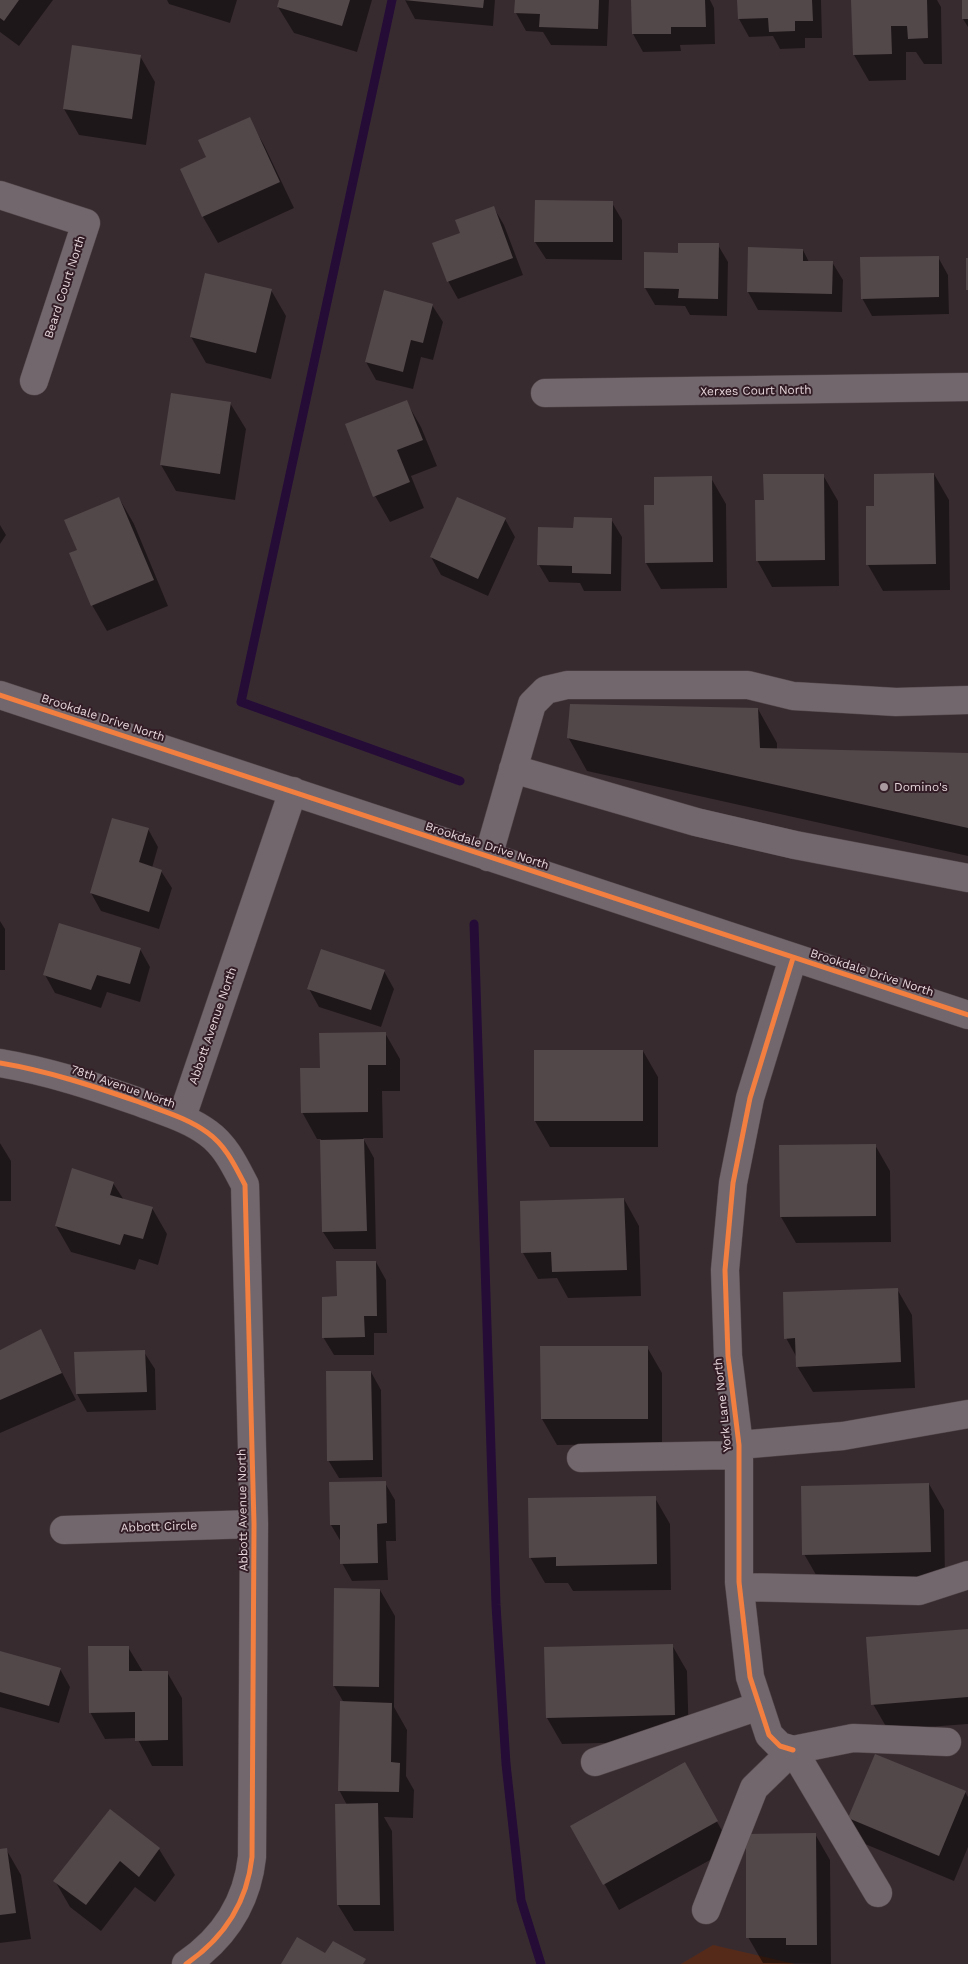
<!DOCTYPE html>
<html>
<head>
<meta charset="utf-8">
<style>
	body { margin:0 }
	canvas { display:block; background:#382b30 }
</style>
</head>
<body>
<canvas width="968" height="1964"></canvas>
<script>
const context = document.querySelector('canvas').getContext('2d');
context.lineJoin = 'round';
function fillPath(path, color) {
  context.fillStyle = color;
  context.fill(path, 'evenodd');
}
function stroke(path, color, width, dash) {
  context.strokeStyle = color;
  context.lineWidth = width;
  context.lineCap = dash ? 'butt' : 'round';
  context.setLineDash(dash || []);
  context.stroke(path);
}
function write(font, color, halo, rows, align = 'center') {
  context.font = font + ' "Work Sans",sans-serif';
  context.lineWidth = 4;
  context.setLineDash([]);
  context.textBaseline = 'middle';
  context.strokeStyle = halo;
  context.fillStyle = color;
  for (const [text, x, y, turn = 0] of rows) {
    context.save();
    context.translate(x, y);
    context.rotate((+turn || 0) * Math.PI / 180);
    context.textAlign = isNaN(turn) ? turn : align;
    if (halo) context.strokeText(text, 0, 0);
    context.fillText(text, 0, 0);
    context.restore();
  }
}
const green = new Path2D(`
	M713 1945 795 1964H681Z`);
const shadow = new Path2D(`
	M0 0H53L19 46 0 32Z
	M167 0H237L230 23 169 4Z
	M281 0H372L357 52 294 33 278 7Z
	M405 0H495L493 26 415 19Z
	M516 0H609L607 46 551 45 543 32 526 31 516 13Z
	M632 0H710L714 8 715 44 680 45 681 51 643 52 633 34Z
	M738 0H821L822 38H805V48L780 49 773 36 749 37 739 19Z
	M853 0H937L941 7 942 64H924L916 52H906V80L869 81 854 55Z
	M963 0H968V27L963 19Z
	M140 56 155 82 146 145 79 135 64 109Z
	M249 119 264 145 294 208 218 243 203 217 208 158Z
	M612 203 622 220V260L546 259 535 242Z
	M494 208 504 225 523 275 458 299 448 281Z
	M718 245 728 262 727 316 690 315 685 306 655 305 645 288 679 254Z
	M749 249 803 250 809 262H832L843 280 842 312 758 310 748 292Z
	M938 257 948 275 949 314 872 316 862 298Z
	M271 290 286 316 271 379 206 363 191 337Z
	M432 305 443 322 433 360 421 357 413 389 376 380 366 362Z
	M406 401 421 427 437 466 411 476 424 508 390 522 375 496Z
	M230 403 246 429 235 500 176 491 161 465Z
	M934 474 949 500 950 590 883 591 868 565Z
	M823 475 838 501 839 586 772 587 757 560 765 501Z
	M711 478 726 504 727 588 661 589 646 563 656 506Z
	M119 498 134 524 168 606 107 631 92 605Z
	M505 519 515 537 488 596 441 575 431 557Z
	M611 519 622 537 621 591H584L580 583 549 582 539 565Z
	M0 525 6 535 0 544Z
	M758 709 777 743V750L968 754V856L587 771 568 737Z
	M148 829 158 847 152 868 161 871 172 888 159 929 101 911 91 893Z
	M0 921 5 929V970H0Z
	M140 949 150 967 140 1002 107 992 101 1008 55 993 45 975Z
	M384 971 394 989 381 1027 319 1007 309 989Z
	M385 1033 400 1059V1091H382L383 1138H363L374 1158 376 1249H334L323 1232 321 1139H317L302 1112Z
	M535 1051H643L658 1077V1147H550L535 1121Z
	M0 1143 11 1161V1201H0Z
	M875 1145 890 1171 891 1242 796 1243 781 1217Z
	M113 1183 124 1200 152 1208 167 1234 158 1265 139 1259 135 1270 71 1252 56 1226Z
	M624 1199 639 1226 641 1296 568 1298 557 1278 538 1279 523 1253 521 1202Z
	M376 1262 386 1280 387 1333H374V1355H334L323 1337 338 1297Z
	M897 1289 912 1315 915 1388 813 1392 797 1366V1358L786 1338Z
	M41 1331 76 1400 0 1433V1350Z
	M647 1347 662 1373V1444L557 1445 542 1419Z
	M144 1352 155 1369 156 1410 87 1412 77 1394 75 1354Z
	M371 1372 381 1390 382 1477 339 1478 328 1460Z
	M385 1483 395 1500 396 1541H386L388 1580 352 1581 342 1563 341 1542 331 1525Z
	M929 1484 944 1510 945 1578 819 1580 804 1554Z
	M655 1498 670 1524 671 1590 573 1591 568 1583H545L530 1557Z
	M380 1590 395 1616 394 1707 407 1730 406 1776 414 1790 413 1818 384 1817 392 1831 394 1931H354L338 1905 347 1805 339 1790 344 1703 334 1686Z
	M968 1631V1724L888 1730 873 1704Z
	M672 1645 687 1671 689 1741 562 1744 547 1718 545 1648Z
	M128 1647 143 1672H167L182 1698 183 1766H152L137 1738 105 1739 90 1712Z
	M0 1652 60 1669 70 1687 59 1723 0 1707Z
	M684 1764 732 1848 619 1910 572 1826Z
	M965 1792 968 1797V1847L954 1881 865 1844 850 1818Z
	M815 1834 830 1860 831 1964 763 1963 748 1937Z
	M6 1849 21 1875 31 1939 0 1943V1850Z
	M159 1849 175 1875 155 1902 135 1887 101 1931 70 1907 55 1881Z`);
const stream = new Path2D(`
	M392 0 241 702 460 781
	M474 924 496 1605 506 1764 521 1900 541 1964`);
const building = new Path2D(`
	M0 0H19L4 21 0 18Z
	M279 0H350L342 26 277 7Z
	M404 0H484L483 8Z
	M515 0H599L598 29 539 27 540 14 514 13Z
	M631 0H705L706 27H671V34H632Z
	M737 0H812L813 21H795V31L769 32 768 18 738 19Z
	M851 0H927L928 38 908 39 907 26H891L892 54 853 55Z
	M962 0H968V19H962Z
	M72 45 141 55 132 119 63 109Z
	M250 117 280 182 202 217 180 169 206 157 198 140Z
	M535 200 613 201V242H534Z
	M494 206 513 258 447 282 432 243 460 233 455 220Z
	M678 243H719L718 299 678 298 679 289 644 288V252L678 253Z
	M748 247 803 249V261H833L832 294 747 292Z
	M939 256V297L861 299 860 257Z
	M966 258H968V290H966Z
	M205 273 272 289 256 353 190 337Z
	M384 290 433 304 423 343 411 340 403 372 365 362Z
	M171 393 231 402 220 474 160 465Z
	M407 400 423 440 397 450 410 482 373 497 345 424Z
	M934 473 936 564 866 565V506H874V474Z
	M763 474H824L825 560 756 561 755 500H764Z
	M712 476 713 562 645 563 644 505H654V477Z
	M119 497 154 580 91 606 69 553 77 550 64 520Z
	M457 497 506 518 478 579 430 557Z
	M574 517 612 518 611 574 572 573V566L537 565 538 527 573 528Z
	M570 704 758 708 760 748 968 753V828L567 738Z
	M112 818 149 828 139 862 162 870 149 912 90 893Z
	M59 923 141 948 130 984 97 975 91 990 43 975Z
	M321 949 385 970 371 1010 307 989Z
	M386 1032V1065H368V1112L301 1113 300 1068H320L319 1033Z
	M534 1050H643V1121H534Z
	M364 1139 367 1231 322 1232 320 1140Z
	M876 1144V1216L780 1217 779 1145Z
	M72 1168 114 1182 110 1195 153 1207 143 1239 124 1234 120 1245 55 1226Z
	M624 1198 627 1270 552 1272 551 1252 521 1253 520 1201Z
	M336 1261H376L377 1316H364L365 1337 322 1338V1297L337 1296Z
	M898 1288 901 1362 796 1367 795 1338 784 1339 783 1292Z
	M41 1329 62 1373 0 1400V1350Z
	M540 1346H648V1419H541Z
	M145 1350 147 1392 76 1394 74 1352Z
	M326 1371H371L373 1460 327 1461Z
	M386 1481 387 1523 377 1524 378 1563 340 1564V1525H330L329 1482Z
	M929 1483 931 1552 802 1555 801 1486Z
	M656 1496 657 1564 556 1566V1557L529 1558 528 1498Z
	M334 1588 380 1589 379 1687 333 1686Z
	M968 1629V1697L871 1705 866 1637Z
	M673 1644 675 1715 546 1718 544 1647Z
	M88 1646H129V1671H168V1740L135 1741V1712L89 1713Z
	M0 1651 61 1668 49 1706 0 1692Z
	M340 1701 392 1703 391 1762 400 1763 399 1792 338 1791Z
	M875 1754 966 1791 939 1856 848 1818Z
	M685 1762 718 1821 603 1885 570 1826Z
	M378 1803 380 1905H337L335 1804Z
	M110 1809 160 1848 139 1877 120 1861 86 1905 53 1881Z
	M816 1833 817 1945H786V1938H746V1834Z
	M7 1848 16 1913 0 1915V1849Z
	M297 1937 325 1953 333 1941 366 1959 363 1964H281Z`);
const minor = new Path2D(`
	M0 195 86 223 34 381
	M545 393 968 387
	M0 695 968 1015
	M513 769 696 822 795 845 968 878
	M488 857 532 704 546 690 567 685H748L793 696 896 702 968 700
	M793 958 750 1098 733 1183 725 1270 728 1356 739 1445V1582L750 1677 769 1735 780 1746 793 1750
	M0 1063C48 1071 93 1086 139 1102 162 1111 188 1118 208 1133 226 1146 235 1166 245 1185L254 1524 252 1857C247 1903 224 1938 186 1964
	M182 1117 293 791
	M739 1445 843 1436 968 1414
	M581 1458 739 1455
	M64 1530 254 1524
	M740 1587 919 1591 968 1575
	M793 1750 878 1893
	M595 1762 759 1706
	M706 1910 754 1788 793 1750 853 1738 947 1742`);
const cycleway = new Path2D(`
	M0 695 968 1015
	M793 958 750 1098 733 1183 725 1270 728 1356 739 1445V1582L750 1677 769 1735 780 1746 793 1750
	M0 1063C48 1071 93 1086 139 1102 162 1111 188 1118 208 1133 226 1146 235 1166 245 1185L254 1524 252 1857C247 1903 224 1938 186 1964`);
const markers = [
	[884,787,5,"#a99a9f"]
];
const streetNames = [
	["Beard Court North",65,287,-72],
	["Xerxes Court North",756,391,-1],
	["Brookdale Drive North",103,718,18],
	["Brookdale Drive North",487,846,18],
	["Brookdale Drive North",872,973,18],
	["Abbott Avenue North",213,1026,-71],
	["78th Avenue North",123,1087,19],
	["York Lane North",723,1405,-96],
	["Abbott Avenue North",243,1510,-91],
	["Abbott Circle",159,1527,-2]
];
const poiNames = [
	["Domino's",894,787]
];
fillPath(green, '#562a18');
fillPath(shadow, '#0007');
stroke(stream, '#250c37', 9);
fillPath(building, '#524749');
stroke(minor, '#53474b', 29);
stroke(minor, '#72676c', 28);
stroke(cycleway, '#f27e40', 5);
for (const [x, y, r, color] of markers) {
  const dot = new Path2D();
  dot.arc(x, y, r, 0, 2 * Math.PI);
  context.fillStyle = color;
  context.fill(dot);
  stroke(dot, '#321c25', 2);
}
write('12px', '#e6d6db', '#321c25', streetNames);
write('12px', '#e6d6db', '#321c25', poiNames, 'left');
</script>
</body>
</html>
